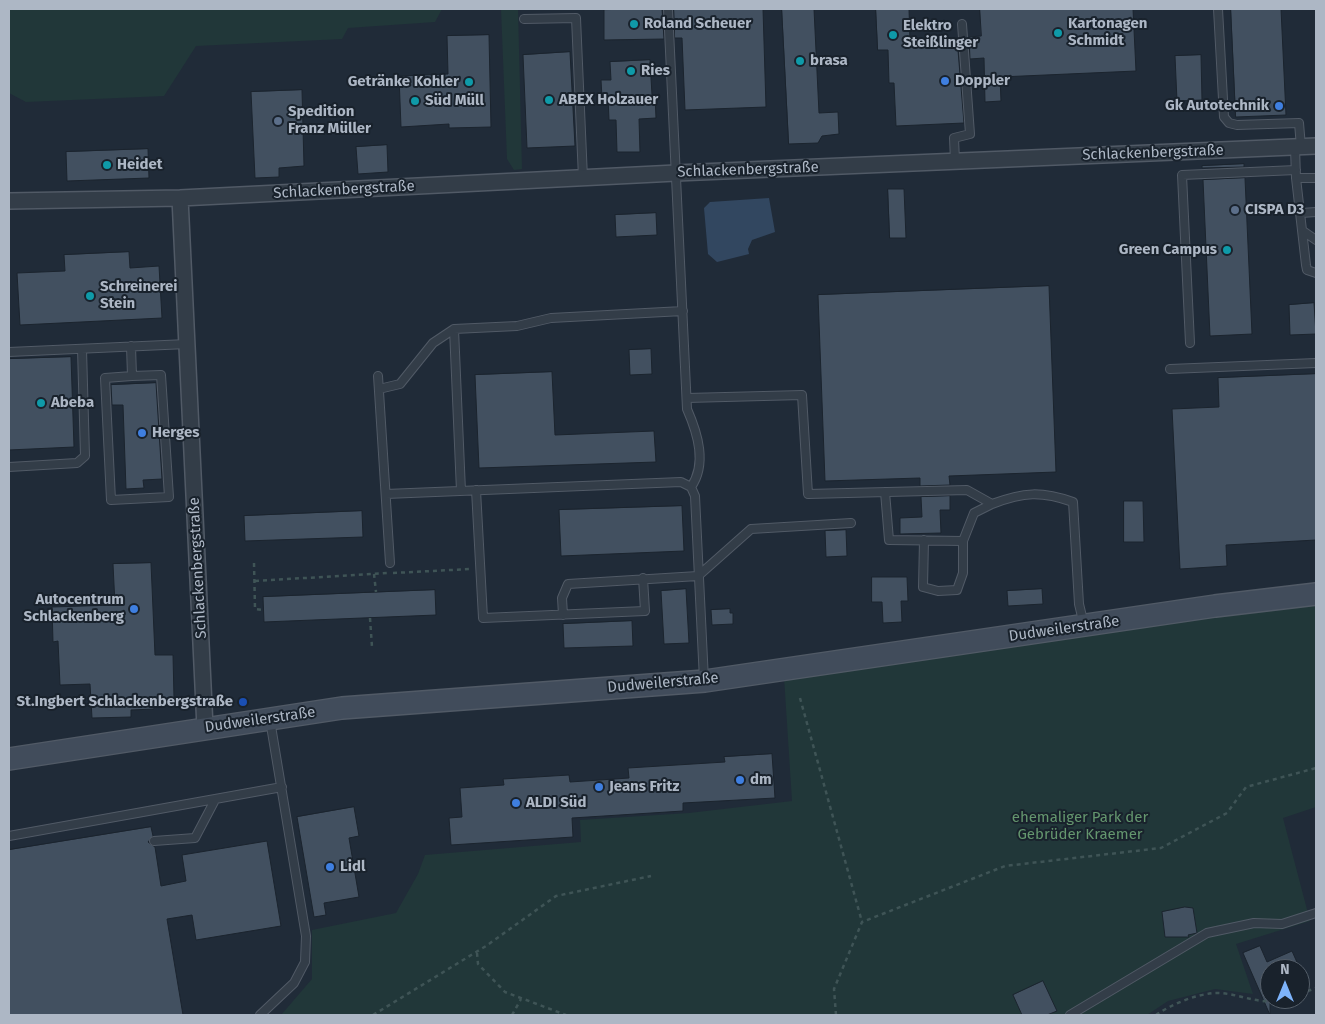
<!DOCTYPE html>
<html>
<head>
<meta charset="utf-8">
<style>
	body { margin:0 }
	#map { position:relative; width:1325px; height:1024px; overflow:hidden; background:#202b38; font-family:"Fira Sans",sans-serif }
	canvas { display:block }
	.frame { position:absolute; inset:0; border:10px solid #adb7c5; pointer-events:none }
	.north { position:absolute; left:1260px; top:959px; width:50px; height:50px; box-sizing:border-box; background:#19222c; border:1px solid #545e69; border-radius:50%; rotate:0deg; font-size:14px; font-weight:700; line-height:20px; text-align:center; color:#adb7c5 }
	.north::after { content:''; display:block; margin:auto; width:18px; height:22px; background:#7db3fa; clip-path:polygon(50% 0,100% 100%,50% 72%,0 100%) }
</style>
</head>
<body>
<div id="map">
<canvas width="1325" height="1024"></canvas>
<div class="frame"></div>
<div class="north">N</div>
</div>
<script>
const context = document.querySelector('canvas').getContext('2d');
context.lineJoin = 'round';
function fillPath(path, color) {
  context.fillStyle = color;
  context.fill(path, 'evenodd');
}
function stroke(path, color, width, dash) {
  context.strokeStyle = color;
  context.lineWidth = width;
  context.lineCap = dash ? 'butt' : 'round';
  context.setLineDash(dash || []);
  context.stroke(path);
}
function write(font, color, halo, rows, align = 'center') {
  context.font = font + ' "Fira Sans",sans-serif';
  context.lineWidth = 4;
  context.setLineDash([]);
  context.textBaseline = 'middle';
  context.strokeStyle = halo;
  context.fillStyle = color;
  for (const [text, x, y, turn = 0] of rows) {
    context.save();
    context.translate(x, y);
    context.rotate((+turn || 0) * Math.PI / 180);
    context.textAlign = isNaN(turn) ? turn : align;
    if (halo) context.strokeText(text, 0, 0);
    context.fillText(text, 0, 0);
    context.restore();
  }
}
const green = new Path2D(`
	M9 9H442L435 22 348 28 342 39 196 46 164 96 26 102 9 93Z
	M501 9H518L522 169 514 170 507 159Z
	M1316 603V807L1283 818 1310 921 1236 944 1253 994 1215 989 1168 1001 1147 1015H281L312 979V930L396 913 418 874 425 855 581 842 580 820 689 813 792 801 784 677Z`);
const water = new Path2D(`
	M769 198 775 232 752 240 748 249 749 254 717 262 708 254 704 208 710 202Z`);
const building = new Path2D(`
	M650 9H662L664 39 604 40V10Z
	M674 9H763L766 107 685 110 682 38H675Z
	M782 9H814L819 113 838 112 839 134 822 136 818 143 789 144Z
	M876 9H909L910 40 957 38 964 123 896 126 894 83H889L888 50H878Z
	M980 9H1133L1136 71 1000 77 1001 101 985 102 984 58 970 59 969 37 981 36Z
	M1231 9H1281L1286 115 1236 117Z
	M489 35 491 127 449 128V124L401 127 399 76 448 74 447 36Z
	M570 52 575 146 527 148 523 55Z
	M1201 55 1202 100 1177 101 1175 56Z
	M650 60 652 95H655L656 118 639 119 640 152H617L616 120H609L608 97 602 98 601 80H611L610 62Z
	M302 90 304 166 279 168V177L255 178 251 92Z
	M387 145 388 172 358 174 356 147Z
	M148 149 149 178 67 181 66 152Z
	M1244 164V167L1202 168V166Z
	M1245 178 1252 334 1210 336 1203 180Z
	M888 189H904L906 238H890Z
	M656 213 657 235 616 237 615 215Z
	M129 252 130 268 159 266 162 318 20 325 17 273 65 271 64 255Z
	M1049 286 1056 472 949 476 950 485 920 486V478L825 481 818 295Z
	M1314 303 1316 334 1290 335 1289 305Z
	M651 349 652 374 630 375 629 350Z
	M71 357 74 447 9 450V359Z
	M552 372 555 435 654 431 656 462 479 468 475 375Z
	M1316 374V540L1226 545 1227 566 1180 569 1172 409 1219 407 1218 378Z
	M156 383 162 479 143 480 144 488 126 489 123 405H112L111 385Z
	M950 496V510H940L941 533 900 534V518L922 517 921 497Z
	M1124 501H1143L1144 542H1124Z
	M682 506 684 551 561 556 559 510Z
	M362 511 363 537 245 541 244 516Z
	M846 530 847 556 826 557 825 531Z
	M151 563 155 655H173L174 698 154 699V709L131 710V717L92 718 90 684 60 685 58 641 53 642 52 607 115 605 113 564Z
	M872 577H907L908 601H901L902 622 883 623 882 602H872Z
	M686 589 689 643 664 644 661 591Z
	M1042 589 1043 604 1008 606 1007 591Z
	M435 590 436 615 264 622 263 597Z
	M730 609V613H733V624L712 625 711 610Z
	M632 621 633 646 564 648 563 624Z
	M772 754 775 798 683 803V811L572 818 573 837 451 845 449 818 462 817 460 788 504 785 503 779 569 775 570 782 629 778 628 768 725 762 724 757Z
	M354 807 359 836 349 838 359 897 324 903 326 915 314 917 297 817Z
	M151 827 153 836 148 842 155 847 161 886 186 881 182 855 267 841 281 926 196 940 192 915 167 919 183 1015H9V850Z
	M1185 907 1193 908 1197 933 1188 935 1189 937H1165L1162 912Z
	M1260 946 1267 962 1292 951 1300 969H1270V1015L1243 953Z
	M1043 981 1057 1011 1047 1015H1022L1013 995Z`);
const path = new Path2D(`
	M254 563 255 609 263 610
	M393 573 470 569
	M374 574 376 592
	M255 581 388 573
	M370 618 372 647
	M800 698 862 922
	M477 953 478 964 505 992 566 1015
	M1300 994 1316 988
	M373 1015 486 946 556 896 651 876
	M512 1015 521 999
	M836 1015 834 989 862 922 1005 866 1161 848 1227 813 1246 787 1316 768
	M1156 1015C1172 1004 1194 995 1214 993 1238 992 1260 1007 1284 999`);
const service = new Path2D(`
	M668 9 687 409C698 434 707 464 691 487
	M1218 9 1224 117 1229 123 1237 125 1299 123 1301 147
	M524 19 576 18 583 178
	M1295 147 1296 178 1306 265 1307 270 1316 273
	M955 161 954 138 970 134 962 24
	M1296 178H1316
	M1301 213 1316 212
	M1303 231 1316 240
	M454 329 461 491
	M1190 343 1182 175 1296 170
	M131 346 132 376 105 378 111 500 169 497 161 375 132 376
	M9 352 187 344
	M1170 369 1316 363
	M378 376 390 563
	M379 389 400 384 433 343 454 329 517 326 551 318 683 311
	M687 398 802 395 808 494 967 490 992 504C1024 492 1041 491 1073 502L1079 604 1084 625
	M9 467 77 463 85 456 82 349
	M476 490 483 618 645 611 643 578
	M885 492 889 540 963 541
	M386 494 681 482 691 487 695 496 704 680
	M924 540 923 587 938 591 957 590 963 573V541L974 513 992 504
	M563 615 562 598 568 584 698 576 751 529 851 523
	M9 836 282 787
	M154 841 195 838 215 800
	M260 1015 294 983 305 962 306 936 270 720
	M1070 1015 1207 933 1254 923 1282 924 1316 913`);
const minor = new Path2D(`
	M180 198 205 728
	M9 201 180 198 676 173 1316 146`);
const secondary = new Path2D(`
	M9 759 342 708 705 681 1215 606 1316 594`);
const markers = [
	[634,24,5,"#0f9aa8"],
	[1058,33,5,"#0f9aa8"],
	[893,35,5,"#0f9aa8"],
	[800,61,5,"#0f9aa8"],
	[631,71,5,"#0f9aa8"],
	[945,81,5,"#3f7fe0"],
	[469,82,5,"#0f9aa8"],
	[549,100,5,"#0f9aa8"],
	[415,101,5,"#0f9aa8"],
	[1279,106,5,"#3f7fe0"],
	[278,121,5,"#5c6f8a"],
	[107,165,5,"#0f9aa8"],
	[1235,210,5,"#5c6f8a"],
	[1227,250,5,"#0f9aa8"],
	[90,296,5,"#0f9aa8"],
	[41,403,5,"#0f9aa8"],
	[142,433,5,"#3f7fe0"],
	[134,609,5,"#3f7fe0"],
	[243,702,5,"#1a4fb4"],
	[740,780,5,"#3f7fe0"],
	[599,787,5,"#3f7fe0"],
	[516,803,5,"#3f7fe0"],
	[330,867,5,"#3f7fe0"]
];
const poiNames = [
	["Roland Scheuer",644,24],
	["Kartonagen",1068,24],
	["Schmidt",1068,41],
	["Elektro",903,26],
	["Steißlinger",903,43],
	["brasa",810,61],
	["Ries",641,71],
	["Doppler",955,81],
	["Getränke Kohler",459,82,"right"],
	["ABEX Holzauer",559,100],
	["Süd Müll",425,101],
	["Gk Autotechnik",1269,106,"right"],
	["Spedition",288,112],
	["Franz Müller",288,129],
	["Heidet",117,165],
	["CISPA D3",1245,210],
	["Green Campus",1217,250,"right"],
	["Schreinerei",100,287],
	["Stein",100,304],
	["Abeba",51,403],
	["Herges",152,433],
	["Autocentrum",124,600,"right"],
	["Schlackenberg",124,617,"right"],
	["St.Ingbert Schlackenbergstraße",233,702,"right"],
	["dm",750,780],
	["Jeans Fritz",609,787],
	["ALDI Süd",526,803],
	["Lidl",340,867]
];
const streetNames = [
	["Schlackenbergstraße",1153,153,-2],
	["Schlackenbergstraße",748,170,-2],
	["Schlackenbergstraße",344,190,-3],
	["Schlackenbergstraße",198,568,-93],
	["Dudweilerstraße",1064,629,-8],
	["Dudweilerstraße",663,683,-5],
	["Dudweilerstraße",260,720,-8]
];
const parkNames = [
	["ehemaliger Park der",1080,818],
	["Gebrüder Kraemer",1080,835]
];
fillPath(green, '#213739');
fillPath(water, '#324760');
fillPath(building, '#425060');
stroke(building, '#1b242e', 1);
stroke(service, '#515a66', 10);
stroke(minor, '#515a66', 18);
stroke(secondary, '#515a66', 24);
stroke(path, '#3f5456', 2.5, [4, 4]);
stroke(service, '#333d48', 8);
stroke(minor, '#333d48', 15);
stroke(secondary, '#414c5b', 21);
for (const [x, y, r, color] of markers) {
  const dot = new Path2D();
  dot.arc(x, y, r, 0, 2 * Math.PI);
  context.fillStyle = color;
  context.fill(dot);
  stroke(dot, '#19222c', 2);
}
write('bold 15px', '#adb7c5', '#19222c', poiNames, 'left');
write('15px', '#adb7c5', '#19222c', streetNames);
write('15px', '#64966e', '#19222c', parkNames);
</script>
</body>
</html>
